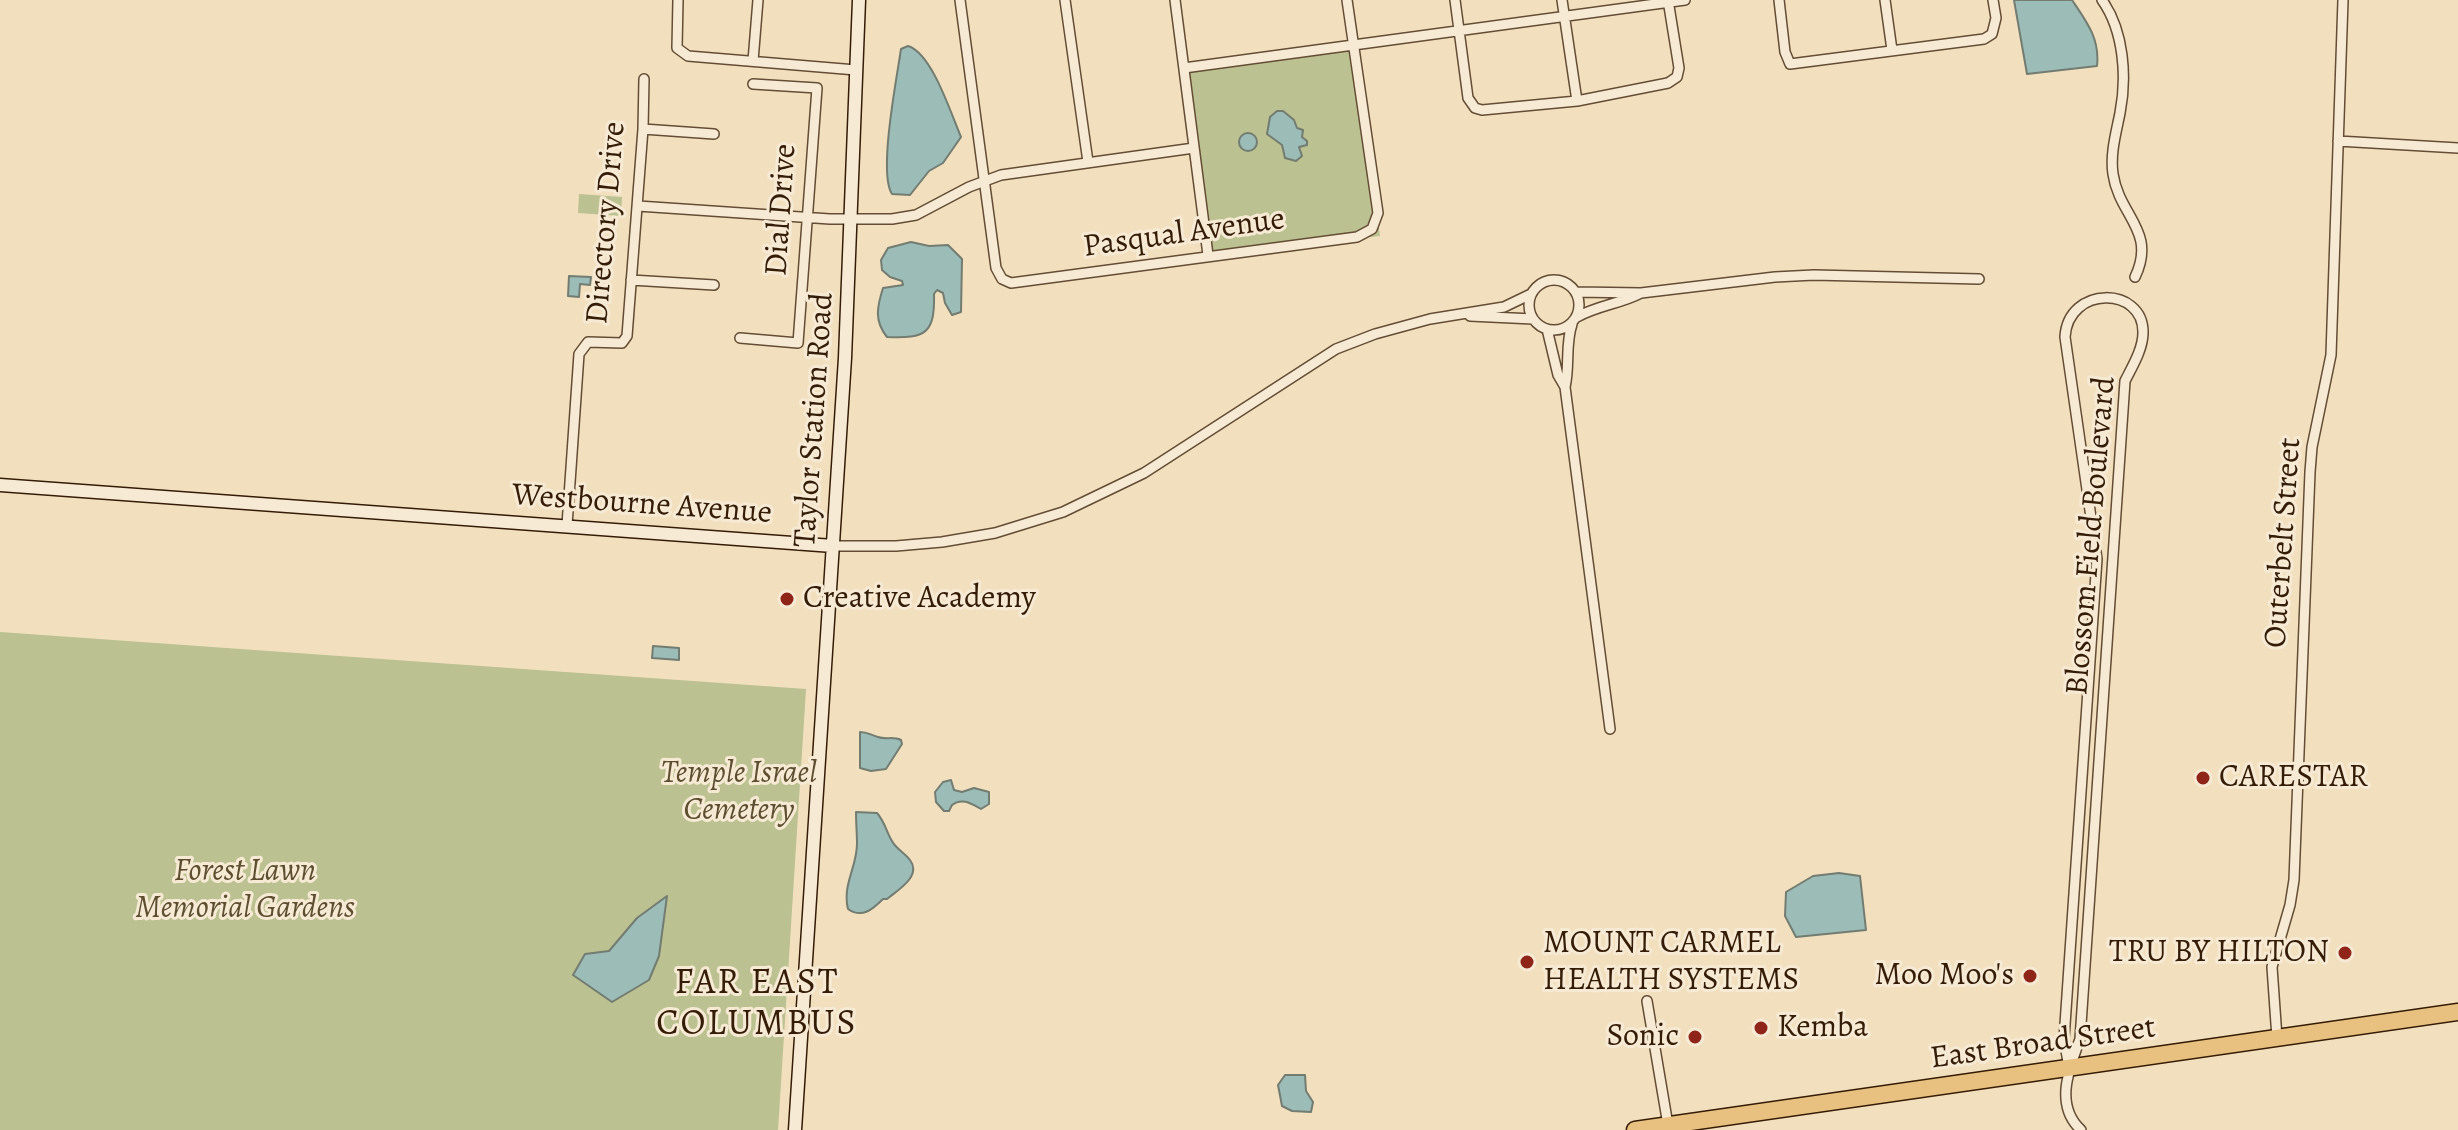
<!DOCTYPE html>
<html>
<head>
<meta charset="utf-8">
<style>
	body { margin:0 }
	canvas { display:block; background:#f1dfbe }
</style>
</head>
<body>
<canvas width="2458" height="1130"></canvas>
<script>
const context = document.querySelector('canvas').getContext('2d');
context.lineJoin = 'round';
function fillPath(path, color) {
  context.fillStyle = color;
  context.fill(path, 'evenodd');
}
function stroke(path, color, width, dash) {
  context.strokeStyle = color;
  context.lineWidth = width;
  context.lineCap = dash ? 'butt' : 'round';
  context.setLineDash(dash || []);
  context.stroke(path);
}
function write(font, color, halo, rows, align = 'center') {
  context.font = font + ' Alegreya,serif';
  context.lineWidth = 6;
  context.setLineDash([]);
  context.textBaseline = 'middle';
  context.strokeStyle = halo;
  context.fillStyle = color;
  for (const [text, x, y, turn = 0] of rows) {
    context.save();
    context.translate(x, y);
    context.rotate((+turn || 0) * Math.PI / 180);
    context.textAlign = isNaN(turn) ? turn : align;
    if (halo) context.strokeText(text, 0, 0);
    context.fillText(text, 0, 0);
    context.restore();
  }
}
const green = new Path2D(`
	M1353 46 1380 236 1208 255 1184 68Z
	M579 194 622 197 621 216 578 213Z
	M0 632 806 689 778 1130H0Z`);
const water = new Path2D(`
	M2014 0H2072C2087 22 2100 39 2097 66L2027 74Z
	M908 46C932 53 951 114 961 137L943 163 929 171 910 195 892 194C878 173 897 77 901 49Z
	M1283 111 1294 120 1297 128 1303 130 1302 137 1307 141V145L1299 147 1302 156 1296 161 1285 158 1282 145 1267 134 1270 117 1277 111Z
	M1239 142a9 9 0 1 1 18 0a9 9 0 1 1-18 0Z
	M911 242 929 246 948 245 962 259 961 312 952 315 945 303 943 293 937 290 934 294C935 333 926 339 887 337 874 321 877 307 883 288L903 285 902 281 890 277 882 270 881 260 888 248Z
	M569 276 591 277 590 285 580 284 579 297 568 296Z
	M653 646 679 648V660L652 658Z
	M860 732C868 732 870 735 878 737 886 740 893 736 901 740L902 744 886 769 871 771 860 768Z
	M951 780 954 790 962 792 974 788 989 792V804L981 809C972 804 962 797 952 805L949 811H944L936 802 935 792 943 782Z
	M856 812 877 813C885 822 886 831 892 841 896 849 905 853 910 860 922 876 898 890 887 899H883C873 909 862 919 848 909 842 885 857 867 857 844 857 834 856 823 856 812Z
	M1839 873 1860 876 1866 930 1796 937 1785 916 1786 892 1813 876Z
	M667 896 659 956 649 980 612 1002 573 975 585 954 609 951 637 918Z
	M1285 1075H1305L1306 1091 1313 1102 1311 1112 1292 1111 1282 1106 1278 1085Z`);
const street = new Path2D(`
	M678 0 677 48 688 56 856 70
	M960 0 996 268 1002 279 1011 283 1357 237 1372 229 1378 213 1347 0
	M1065 0 1088 162
	M1175 0 1208 255
	M1455 0 1468 98 1475 108 1482 110 1577 101 1668 83 1677 77 1679 68 1668 0
	M1562 0 1577 101
	M1779 0 1785 52 1790 64 1984 39 1992 34 1996 18 1993 0
	M1885 0 1892 50
	M2102 0C2124 31 2127 77 2120 113 2116 133 2110 154 2113 174 2119 216 2157 231 2135 277
	M753 61 758 0
	M1184 68 1685 0
	M643 129 714 134
	M2338 141 2458 148
	M638 206 830 219H892L916 215 969 187 1001 175 1194 148
	M1529 305a25 25 0 1 1 50 0a25 25 0 1 1-50 0Z
	M631 280 714 285
	M1577 292 1641 293C1620 304 1599 305 1577 317
	M1641 293 1775 277 1814 275 1979 279
	M1470 316 1533 319
	M1547 329 1558 375 1565 387C1570 366 1565 345 1572 324
	M740 338 798 343 817 88 753 84
	M1565 387 1610 729
	M567 525 579 354 588 342 622 343 627 336 643 129 644 79
	M833 546H896L942 542 995 533 1063 512 1144 473 1336 349 1375 334 1430 319 1504 307 1531 294
	M1647 1001 1668 1125
	M2277 1038 2272 967 2290 905 2294 880 2310 472 2312 447 2331 355 2343 0
	M2069 1068 2064 1039 2097 559 2065 337C2068 285 2144 286 2143 333 2143 349 2132 367 2125 381L2080 1039C2069 1069 2054 1105 2081 1130`);
const secondary = new Path2D(`
	M0 485 833 546
	M795 1130 845 358 859 0`);
const highway = new Path2D(`
	M1635 1130 2458 1012`);
const markers = [
	[787,599,8,"#8f2418"],
	[2203,778,8,"#8f2418"],
	[2345,953,8,"#8f2418"],
	[1527,962,8,"#8f2418"],
	[2030,976,8,"#8f2418"],
	[1761,1028,8,"#8f2418"],
	[1695,1037,8,"#8f2418"]
];
const streetNames = [
	["Dial Drive",782,210,-86],
	["Directory Drive",607,223,-85],
	["Pasqual Avenue",1184,234,-8],
	["Taylor Station Road",815,420,-86],
	["Westbourne Avenue",642,505,4],
	["Blossom Field Boulevard",2092,536,-85],
	["Outerbelt Street",2284,543,-86],
	["East Broad Street",2043,1044,-8]
];
const poiNames = [
	["Creative Academy",803,599],
	["CARESTAR",2219,778],
	["MOUNT CARMEL",1543,944],
	["HEALTH SYSTEMS",1543,981],
	["TRU BY HILTON",2329,953,"right"],
	["Moo Moo's",2014,976,"right"],
	["Kemba",1777,1028],
	["Sonic",1679,1037,"right"]
];
const parkNames = [
	["Temple Israel",739,774],
	["Cemetery",739,811],
	["Forest Lawn",245,872],
	["Memorial Gardens",245,909]
];
const quarterNames = [
	["FAR EAST",757,984],
	["COLUMBUS",757,1025]
];
fillPath(green, '#bbc191');
fillPath(water, '#9cbcb8');
stroke(water, '#737c71', 2);
stroke(street, '#644d34', 12);
stroke(secondary, '#351c06', 15);
stroke(highway, '#351c06', 19);
stroke(street, '#f6ead5', 9);
stroke(secondary, '#f6ead5', 12);
stroke(highway, '#e8c07f', 16);
for (const [x, y, r, color] of markers) {
  const dot = new Path2D();
  dot.arc(x, y, r, 0, 2 * Math.PI);
  context.fillStyle = color;
  context.fill(dot);
  stroke(dot, '#f6ead5', 3);
}
write('32px', '#351c06', '#f6ead5', streetNames);
write('32px', '#351c06', '#f6ead5', poiNames, 'left');
write('italic 32px', '#5d4e30', '#f6ead5', parkNames);
context.letterSpacing = '2px';
write('36px', '#351c06', '#f6ead5', quarterNames);
context.letterSpacing = '0px';
</script>
</body>
</html>
